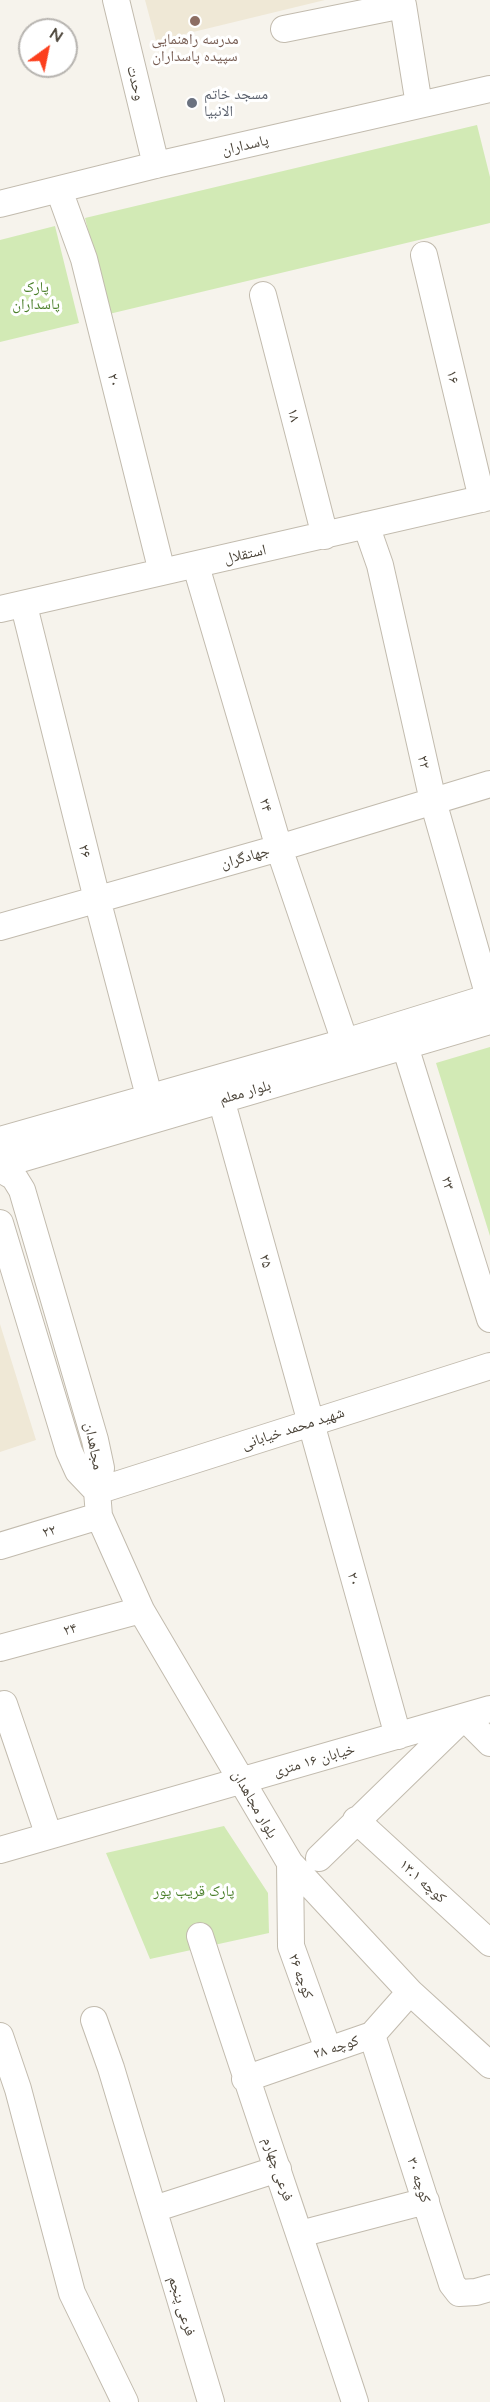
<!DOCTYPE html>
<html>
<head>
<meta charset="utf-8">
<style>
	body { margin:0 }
	#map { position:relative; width:490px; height:2402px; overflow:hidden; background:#f6f3ec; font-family:Lato,sans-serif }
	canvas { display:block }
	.north { position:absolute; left:18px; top:18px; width:60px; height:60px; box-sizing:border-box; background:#fff; border:2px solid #b7b4b0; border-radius:50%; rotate:33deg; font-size:16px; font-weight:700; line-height:24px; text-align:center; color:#4b4439 }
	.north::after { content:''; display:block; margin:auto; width:21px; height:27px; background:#fc3f1d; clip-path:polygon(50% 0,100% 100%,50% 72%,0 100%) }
</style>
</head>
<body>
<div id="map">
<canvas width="490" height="2402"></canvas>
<div class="north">N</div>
</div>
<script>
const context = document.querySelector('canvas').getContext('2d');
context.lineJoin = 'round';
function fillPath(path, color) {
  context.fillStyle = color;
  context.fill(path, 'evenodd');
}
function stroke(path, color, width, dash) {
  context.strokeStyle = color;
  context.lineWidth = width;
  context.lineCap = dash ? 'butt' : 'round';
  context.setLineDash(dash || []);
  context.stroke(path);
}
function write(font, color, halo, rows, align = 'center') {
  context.font = font + ' Lato,"Noto Naskh Arabic",sans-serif';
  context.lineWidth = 6;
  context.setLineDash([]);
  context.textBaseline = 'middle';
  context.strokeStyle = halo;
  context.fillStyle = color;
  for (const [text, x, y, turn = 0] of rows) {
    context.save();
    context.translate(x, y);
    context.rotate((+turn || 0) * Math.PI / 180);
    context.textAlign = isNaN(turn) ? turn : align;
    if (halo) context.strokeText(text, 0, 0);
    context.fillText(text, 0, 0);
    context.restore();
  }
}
const education = new Path2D(`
	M145 0H325L156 41Z
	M0 1324 36 1440 0 1452Z`);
const green = new Path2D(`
	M477 125 490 177V223L109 314 85 218Z
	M55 226 79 323 0 342V240Z
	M490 1047V1236L436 1063Z
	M224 1826 268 1893 269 1933 150 1959 106 1853Z`);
const minor = new Path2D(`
	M116 0 156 165
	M284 29 403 5 419 105
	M59 190 84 259 162 572
	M0 204 156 165 490 89
	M424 255 482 499
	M263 295 325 536
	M366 525 380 565 433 801 489 997
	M196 566 279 848 345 1042
	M24 606 97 899 149 1096
	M0 609 490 497
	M0 927 279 848 490 784
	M405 1046 490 1319
	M221 1099 398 1736
	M0 1140 345 1042 490 997
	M0 1165 490 1021
	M0 1169 14 1177 22 1190 95 1440 101 1468 97 1491 99 1516 141 1610 290 1863 410 1992 490 2065
	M0 1223 69 1451 78 1471 97 1491
	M97 1491 490 1366
	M0 1546 99 1516
	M0 1648 141 1610
	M4 1704 49 1836
	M356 1820 490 1943
	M0 1850 490 1709
	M319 1858 464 1717 490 1743
	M290 1863 291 1946 328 2049
	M200 1936C250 2092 304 2246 355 2402
	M94 2020 111 2068 211 2402
	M372 2035 452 2284 459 2293 476 2292 490 2288
	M0 2036 18 2089 72 2293 125 2402
	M245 2079 372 2035 410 1992
	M154 2209 278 2169
	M300 2234 426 2201`);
const markers = [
	[195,21,6,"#8d6e63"],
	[192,103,6,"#6b7280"]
];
const educationNames = [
	["مدرسه راهنمایی",195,39],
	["سپیده پاسداران",195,56]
];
const streetNames = [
	["وحدت",136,83,76],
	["پاسداران",245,145,-13],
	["۱۶",453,377,77],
	["۲۰",114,380,76],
	["۱۸",294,415,76],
	["استقلال",245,554,-13],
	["۲۲",424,762,78],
	["۲۴",266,805,74],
	["۲۶",85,851,76],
	["جهادگران",245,857,-16],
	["بلوار معلم",245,1092,-16],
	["۲۳",448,1183,73],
	["۲۵",266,1261,74],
	["شهید محمد خیابانی",293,1428,-18],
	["مجاهدان",94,1446,79],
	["۲۲",49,1531,-17],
	["۲۰",354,1579,75],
	["۲۴",70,1629,-15],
	["خیابان ۱۶ متری",314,1760,-16],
	["بلوار مجاهدان",255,1804,60],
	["کوچه ۱۳.۱",423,1881,42],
	["کوچه ۲۶",301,1976,70],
	["کوچه ۲۸",336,2047,-18],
	["فرعی چهارم",278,2169,71],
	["کوچه ۳۰",419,2180,72],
	["فرعی پنجم",182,2306,73]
];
const worshipNames = [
	["مسجد خاتم",204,94],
	["الانبیا",204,111]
];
const parkNames = [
	["پارک",36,287],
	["پاسداران",36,304],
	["پارک قریب پور",194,1891]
];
fillPath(education, '#efe8d6');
fillPath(green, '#d2eab5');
stroke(minor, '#c2bbae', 28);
stroke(minor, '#fff', 26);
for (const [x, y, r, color] of markers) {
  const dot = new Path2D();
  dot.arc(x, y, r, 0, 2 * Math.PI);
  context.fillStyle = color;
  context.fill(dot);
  stroke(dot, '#fff', 2);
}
write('15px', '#785e54', '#fff', educationNames);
write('15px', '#4b4439', '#fff', streetNames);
write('15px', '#5b616d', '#fff', worshipNames, 'left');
write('15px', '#4a7f2a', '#fff', parkNames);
</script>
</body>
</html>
